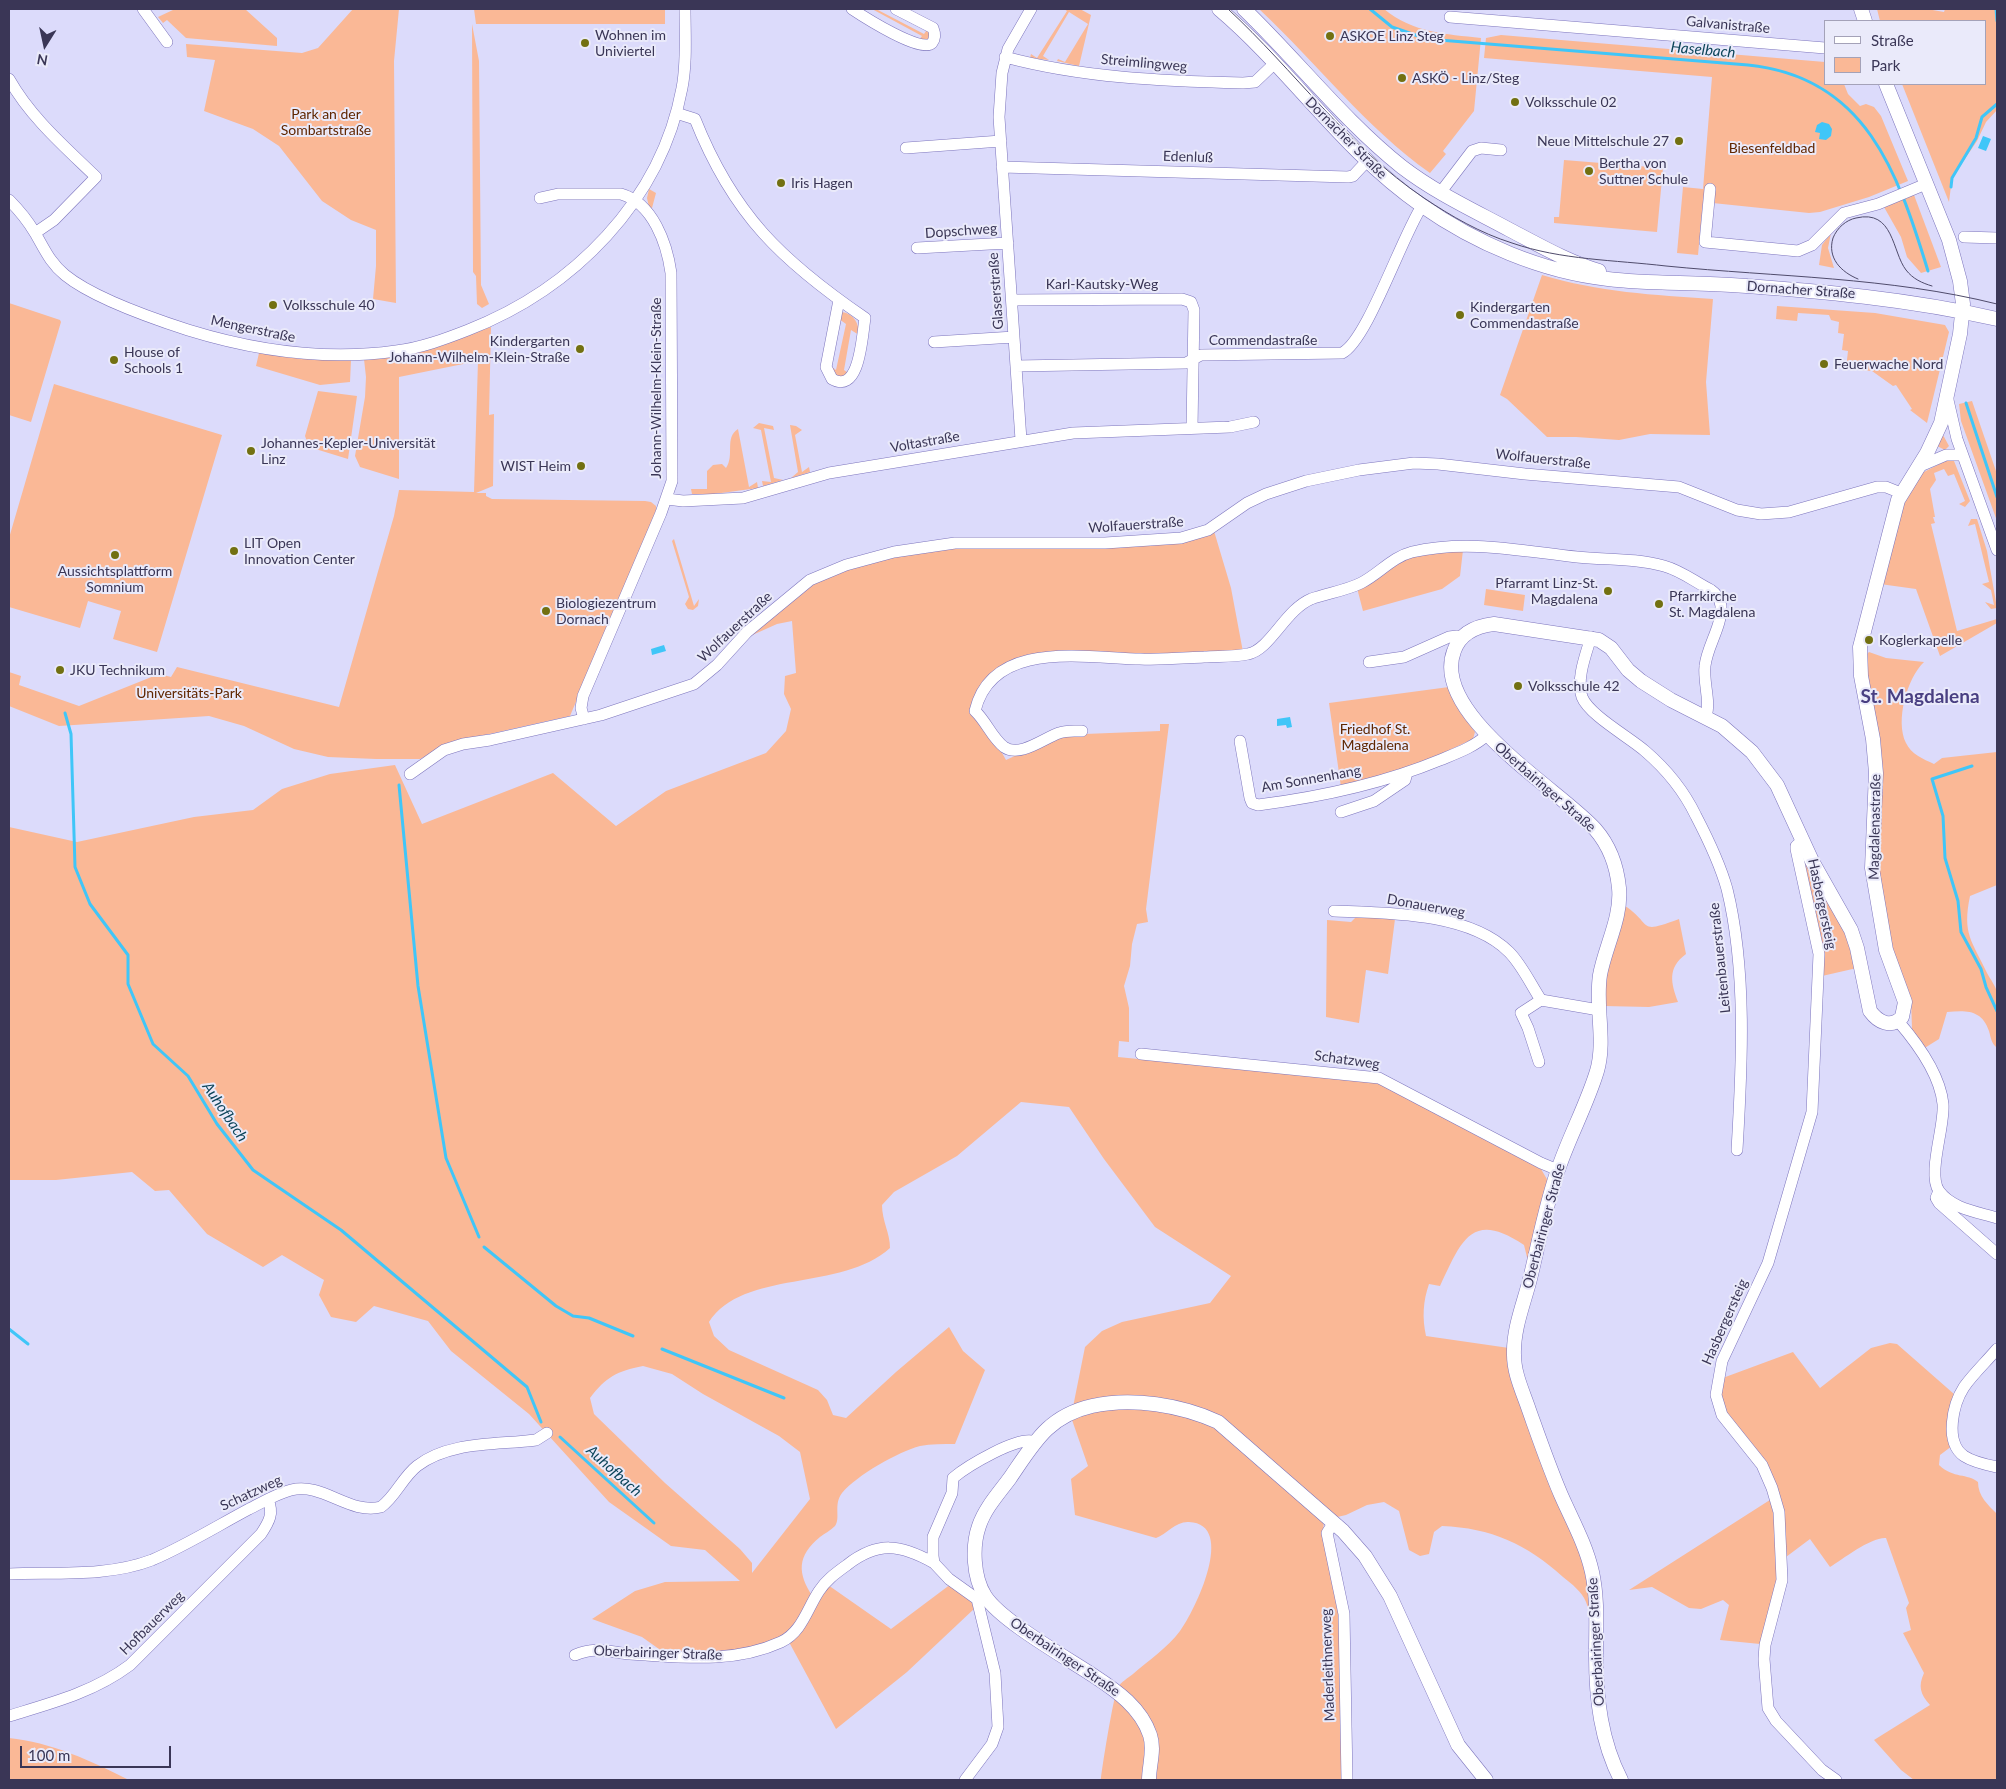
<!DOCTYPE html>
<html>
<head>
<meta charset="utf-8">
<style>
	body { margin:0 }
	#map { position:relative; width:2006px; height:1789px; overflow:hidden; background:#dcdbfb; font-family:Lato,sans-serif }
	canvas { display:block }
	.frame { position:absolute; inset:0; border:10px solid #3a3656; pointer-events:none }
	.legend { position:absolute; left:1824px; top:20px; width:162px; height:65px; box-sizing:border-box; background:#eaeafa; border:1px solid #a4a2b8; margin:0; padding:6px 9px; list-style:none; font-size:15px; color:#3a3656 }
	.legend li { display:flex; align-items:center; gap:10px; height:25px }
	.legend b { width:25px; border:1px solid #a4a2b8 }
	.north { position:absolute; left:20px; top:20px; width:50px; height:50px; -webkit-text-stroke:4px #eaeafa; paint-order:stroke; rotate:190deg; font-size:14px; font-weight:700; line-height:20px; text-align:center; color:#3a3656 }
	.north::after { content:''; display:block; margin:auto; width:18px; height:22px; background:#3a3656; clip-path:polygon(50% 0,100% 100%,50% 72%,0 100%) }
	.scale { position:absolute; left:20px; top:1746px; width:151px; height:22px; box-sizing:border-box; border:2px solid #3a3656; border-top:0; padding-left:6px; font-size:15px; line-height:18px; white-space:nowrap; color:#3a3656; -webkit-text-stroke:4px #eaeafa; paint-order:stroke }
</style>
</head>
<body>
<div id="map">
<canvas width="2006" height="1789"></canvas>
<div class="frame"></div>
<ul class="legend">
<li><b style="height:6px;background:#fff"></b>Straße</li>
<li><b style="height:14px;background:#fab896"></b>Park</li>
</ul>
<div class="north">N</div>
<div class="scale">100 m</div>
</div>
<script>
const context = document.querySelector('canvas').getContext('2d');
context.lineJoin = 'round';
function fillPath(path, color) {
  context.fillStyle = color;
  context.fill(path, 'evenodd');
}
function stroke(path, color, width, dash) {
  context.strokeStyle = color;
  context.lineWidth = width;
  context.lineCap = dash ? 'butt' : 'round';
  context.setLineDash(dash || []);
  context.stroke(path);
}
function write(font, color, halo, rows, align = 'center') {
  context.font = font + ' Lato,sans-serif';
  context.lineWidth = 4;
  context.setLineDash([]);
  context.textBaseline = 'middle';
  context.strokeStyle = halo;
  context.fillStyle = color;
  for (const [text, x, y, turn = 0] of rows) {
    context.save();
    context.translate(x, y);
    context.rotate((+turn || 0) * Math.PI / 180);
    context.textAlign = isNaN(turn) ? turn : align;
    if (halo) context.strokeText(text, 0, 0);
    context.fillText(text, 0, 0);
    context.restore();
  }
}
const green = new Path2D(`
	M175 9H245L277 38V46L186 38 167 20 163 23 158 17Z
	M353 9H399L394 61 396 303 373 299 376 266V230L351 220 322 201 279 146 253 129 204 111 215 60 187 57 186 44 302 53 318 48Z
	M474 9H665V24H476Z
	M872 9H876L924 34 928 28 931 32 929 39 918 41 922 36Z
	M1064 9H1080L1091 15 1079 66 1057 61 1058 59 1065 62 1088 24 1069 12 1043 56 1049 60 1030 58 1031 54 1037 58 1067 11Z
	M1259 9H1384C1413 33 1446 34 1481 38L1474 111 1443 151 1446 154 1430 173C1365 127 1317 63 1259 9Z
	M1877 9H1927L1944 12 1945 9H1997V110L1986 122 1977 141 1952 178 1949 202 1902 84H1985V21H1880Z
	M472 24 479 61 481 285 489 304 482 308 477 304 476 276 473 272Z
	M1501 35 1825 62V84H1844L1848 94 1860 106 1866 104 1874 107 1881 116 1908 181 1869 197 1820 212 1809 213 1703 202 1698 255 1677 253 1683 187 1703 189 1712 77 1484 58 1486 38Z
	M1564 160 1663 168 1657 232 1554 223V217H1559Z
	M649 189 656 193 652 208 649 207 647 198Z
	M1914 195 1941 267 1921 273 1907 257 1901 237 1884 207Z
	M1831 233 1828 248 1834 268 1819 265 1822 245Z
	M1542 275C1598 292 1654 295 1713 299L1706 382 1710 435 1650 434 1619 440 1576 437H1547L1507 399 1500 395Z
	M9 303 60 320 61 322 31 422 9 415Z
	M1777 306 1875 313 1945 325 1949 332 1927 423 1910 410 1912 409 1896 385 1893 386 1872 371 1846 369 1848 351 1842 350 1844 334 1838 333 1839 322 1831 320 1829 315 1798 313 1797 321 1776 319Z
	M842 312C854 314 859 323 859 335L851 330 844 370 851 375 838 379 829 365 836 370 846 324 839 319Z
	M491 327 489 415 494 414 493 486 476 493H486V496L492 499 645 501 651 502 656 506V511L570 716 458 741 420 759H376L328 757 294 749 244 726 209 716 59 726 9 706V672L21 676 19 685 79 706 159 674 171 677 177 667 339 707 394 516 399 490 474 492 478 361 399 377V479L360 467 355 456 365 397 366 377 364 359Z
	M259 353 302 359 351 360 350 382 320 385 256 366Z
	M54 384 222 435 157 652 113 639 121 611 88 601 80 628 9 607V538Z
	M318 391 357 396 348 459 309 447 305 436Z
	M1972 401 1997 474V521L1961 421 1959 404Z
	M759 423 773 426 774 430 764 428 774 478 783 480 763 486 762 481 771 482 761 430 753 428Z
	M790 425 796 426 802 430 795 435 802 472 809 467 810 472 791 478 798 472Z
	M738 429 749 487 757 482 758 488 714 494H692L691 489H707V471L713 465 722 464 726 468C735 455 724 438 738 429Z
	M1943 435 1949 446 1945 450 1937 446Z
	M1947 460 1954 461 1970 501 1965 507 1959 504 1965 501 1954 474 1948 476 1944 469 1934 473 1936 480 1930 489 1935 517H1933L1935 523 1931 524 1957 631 1997 619V623L1940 656 1916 589 1880 584 1900 509 1922 473Z
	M1971 519H1977L1987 551 1997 608 1991 609 1985 602 1994 605 1991 590 1982 584 1989 582 1975 524 1968 526Z
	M1214 531 1231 588 1243 652 1011 664 976 699 988 728 1006 760 1060 735 1160 731V724H1169L1146 909 1148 922 1137 924 1132 944 1130 966 1124 986 1129 1008V1042L1119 1041 1118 1057 1378 1083 1541 1169 1548 1181 1529 1265 1524 1245C1471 1209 1461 1242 1440 1286L1429 1284C1423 1301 1422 1318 1426 1336L1509 1348 1585 1559 1592 1625C1590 1618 1589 1609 1586 1602 1582 1592 1572 1584 1563 1577 1527 1544 1491 1528 1442 1526L1434 1532 1429 1554 1420 1556 1409 1550 1399 1511 1384 1502 1367 1505 1346 1515 1324 1520 1323 1532 1338 1592 1344 1780H1101C1102 1768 1114 1693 1118 1687 1121 1682 1128 1678 1133 1674 1148 1661 1168 1647 1180 1631 1195 1611 1237 1524 1189 1522 1176 1521 1167 1534 1156 1538L1075 1515 1071 1479 1088 1466 1071 1417 1085 1347 1102 1331 1122 1322 1210 1303 1231 1276 1155 1227 1104 1159 1069 1107 1021 1102 957 1156 894 1192 882 1205C882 1221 890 1233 890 1248 841 1292 743 1269 709 1322L714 1336 729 1350 818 1390 827 1400 833 1415 846 1418 896 1372 949 1327 963 1351 985 1370 955 1444C943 1444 931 1444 920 1446 898 1452 857 1475 842 1493 833 1505 841 1518 835 1526 831 1530 824 1534 820 1537 797 1556 797 1573 813 1597L789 1634 748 1651 666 1654 642 1637 592 1619 635 1591 665 1582 740 1581 705 1550 671 1546 609 1502 529 1414 451 1351 428 1321 374 1306 356 1322 331 1317 319 1295 324 1280 282 1255 263 1267 207 1234 169 1190 155 1191 132 1172 56 1180H9V827L77 842 194 817 253 810 282 789 330 774 395 765 422 824 553 773 616 826 666 791 766 753 786 731 791 709 784 694 785 676 796 673 792 621 777 624 748 637 813 581 854 566 945 547ZM643 1366 672 1374 703 1394 779 1436 800 1452 810 1499 752 1573V1563L740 1549 665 1483 594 1414 590 1398C606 1377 617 1371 643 1366Z
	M674 539 694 606 699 599 698 606 693 610 688 609 685 604 689 597 672 541Z
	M1463 550 1460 576 1442 589 1363 611 1357 588 1386 569 1418 554Z
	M1486 589 1525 595 1523 611 1484 605Z
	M1869 652 1886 658 1924 662C1907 678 1895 721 1906 743 1911 754 1923 759 1934 764L1942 758 1997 752V885L1970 896C1962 934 1972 941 1987 973 1990 979 1996 986 1997 993 2000 1011 1997 1030 1997 1048 1991 1043 1991 1038 1989 1031 1982 1010 1967 1010 1947 1012L1939 1039 1923 1049 1912 1029 1911 998 1889 939 1880 893 1866 655Z
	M1449 687 1455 702 1475 732 1473 739 1413 767 1341 787 1329 703Z
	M1801 853 1846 935 1857 968 1822 976Z
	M1624 905C1654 925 1636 935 1679 919L1686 954C1667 968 1671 983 1678 1002L1649 1007 1604 1006 1605 977Z
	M1357 916 1395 919 1388 974 1366 970 1359 1023 1326 1017 1327 920 1351 922Z
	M1890 1343 1897 1344 1954 1394 1952 1446 1940 1455 1939 1465C1954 1479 1967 1473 1978 1482 1978 1496 1988 1505 1997 1514V1780H1914L1901 1770 1874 1740 1930 1705C1920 1694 1918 1686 1924 1673L1903 1633 1911 1630 1906 1608 1909 1603 1886 1538C1871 1537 1843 1559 1830 1567L1810 1539 1786 1557 1780 1503 1724 1412 1720 1379 1793 1352 1820 1388 1871 1348Z
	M1773 1498 1780 1569 1760 1644 1720 1640 1729 1605 1723 1600 1701 1609 1689 1608 1652 1587 1629 1590Z
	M951 1584 970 1600 975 1608 907 1672 836 1729 789 1642 828 1585 891 1629Z
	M9 1738C50 1742 92 1761 129 1780H9Z`);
const water = new Path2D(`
	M1822 122 1829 124 1832 129 1831 136 1826 140 1819 139 1820 133 1815 132 1817 125Z
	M1983 136 1991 139 1986 151 1978 148Z
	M664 645 666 651 652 655 651 649Z
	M1290 717 1292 727 1287 728 1286 725 1277 726V719Z`);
const stream = new Path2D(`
	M1370 9 1392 27 1427 39 1748 65C1866 77 1898 173 1928 271
	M1996 9 1997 21
	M1951 187 1952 178 1976 138 1982 117 1997 104
	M1966 403 1997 497
	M65 713 71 734 75 867 90 904 128 955V984L153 1044 188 1076 217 1124 253 1170 341 1230 527 1387 541 1422
	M1972 766 1932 779 1943 816 1945 858 1958 901 1961 932 1981 969 1986 987 1997 1011
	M399 785 418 986 446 1158 479 1237
	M484 1247 556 1306 573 1316 589 1318 633 1336
	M9 1329 28 1344
	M662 1349 784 1398
	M560 1437 654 1523`);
const minor = new Path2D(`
	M143 9 167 42
	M852 9C864 17 922 54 932 43 936 38 935 33 933 28L896 9
	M1450 17 1825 48
	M1005 57C1083 78 1163 81 1243 83L1255 82 1275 63
	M9 79C31 118 65 147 96 177L54 220 35 233
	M676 113 695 119C733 215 782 261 865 318 862 336 860 395 832 379L826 367 839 300
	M906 148 1001 141
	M1002 167 1348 177 1353 176 1367 161
	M1710 189 1705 242 1798 251 1812 245 1844 213 1878 204 1926 184
	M1440 193 1472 151 1481 148 1501 150
	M540 198 558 194H621C653 203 667 244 671 273L672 481 661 513 583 696 581 708 584 719
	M9 200C19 210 28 221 35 233 44 248 50 263 65 275 92 297 154 319 188 330 256 351 325 361 396 351 421 348 445 339 468 330 573 289 661 201 682 88 687 62 685 35 685 9
	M1964 237 1997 238
	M917 248 1008 243
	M1012 300 1182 299 1191 302 1194 310 1192 428
	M934 342 1014 337
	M1016 366 1186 363 1201 355 1342 353C1367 341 1402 236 1422 206
	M1948 400 1957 439 1997 550
	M1021 440 999 117 1002 73 1008 49 1031 9
	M1918 467 1946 455H1962
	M667 499 683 501 743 498 829 473 1073 433 1230 427 1254 422
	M1591 637C1586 654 1576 679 1582 697 1589 715 1629 737 1645 751 1666 769 1684 791 1696 816 1708 839 1720 864 1727 889 1747 970 1742 1067 1737 1150
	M1369 662 1404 657 1449 637 1457 636 1461 639
	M1082 731C1074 731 1066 730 1059 733 1044 738 1020 758 1004 747 992 738 986 721 975 711 992 639 1086 658 1140 659 1161 660 1183 658 1204 657 1218 656 1234 657 1248 654 1270 650 1285 610 1311 599 1327 593 1345 591 1361 583 1379 574 1392 557 1412 552 1468 539 1521 551 1577 557 1607 560 1635 558 1664 566 1682 571 1695 582 1711 590 1717 594 1720 599 1721 606 1722 627 1707 646 1705 666 1703 682 1711 702 1706 716
	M1240 741 1250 798 1252 803 1258 805C1320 797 1382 784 1440 760 1457 753 1474 747 1487 735
	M410 774 444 750 463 744 490 740 601 715 694 684 717 665 747 632 810 580 846 565 894 552 955 543H1105L1181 538 1208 530 1247 503 1266 494 1306 481 1359 470 1414 463 1438 464 1525 474 1679 487 1737 510 1761 514 1789 512 1877 487H1886L1901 493
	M1341 812 1374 801 1405 780 1407 773
	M1802 841 1796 846V849L1819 954 1812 1112 1768 1263 1722 1361 1716 1395 1722 1415 1762 1465 1772 1488 1779 1512 1782 1580 1765 1645 1764 1659 1768 1708 1776 1721 1822 1770 1836 1780
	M1334 911C1387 913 1469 912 1509 952 1522 965 1531 985 1541 1000
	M1898 1021C1917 1043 1940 1074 1943 1104 1945 1126 1927 1174 1939 1191 1952 1209 1978 1212 1997 1218
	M1141 1054 1379 1078 1541 1163 1558 1170
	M1539 1062 1528 1028 1521 1013 1541 1000 1599 1010
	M1939 1191 1936 1198 1939 1203 1997 1254
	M1997 1349C1986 1362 1973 1374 1964 1387 1953 1404 1944 1442 1964 1456 1973 1462 1987 1465 1997 1467
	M1334 1522 1327 1533 1344 1614 1347 1780
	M9 1574C55 1572 108 1577 152 1560 185 1546 217 1526 249 1509 263 1502 276 1494 291 1490 323 1482 349 1515 381 1507 396 1496 402 1478 417 1466 449 1441 497 1445 536 1440L547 1433
	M977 1599 949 1579 934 1563 933 1556V1537L952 1493 953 1478C966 1467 1020 1434 1035 1442
	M575 1655C596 1646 608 1652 630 1654 681 1657 733 1664 781 1642 802 1632 807 1609 819 1591 826 1580 836 1573 847 1565 878 1541 900 1544 934 1563
	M9 1716C52 1703 94 1692 130 1665L261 1534C269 1522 274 1513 268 1500
	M965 1780 992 1744 998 1727 995 1673 977 1599`);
const tertiary = new Path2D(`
	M1219 9C1291 70 1343 151 1421 205 1475 243 1542 272 1608 279 1648 284 1690 282 1731 285 1821 291 1909 299 1997 319
	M1244 9C1297 60 1344 121 1402 167 1436 193 1473 210 1510 230 1539 245 1568 262 1599 271
	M1861 9 1865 21
	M1149 1780C1149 1765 1155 1750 1150 1735 1141 1708 1117 1691 1094 1676 1067 1658 1001 1621 985 1596 973 1577 972 1546 979 1526 985 1508 999 1493 1010 1478 1034 1443 1048 1416 1092 1406 1132 1397 1181 1405 1218 1422L1343 1531 1365 1556 1390 1596 1458 1745 1486 1780
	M1621 1780C1601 1741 1596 1699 1596 1655 1596 1628 1598 1599 1592 1572 1586 1545 1572 1520 1561 1495 1549 1467 1539 1438 1529 1410 1523 1392 1514 1374 1514 1355 1513 1329 1524 1303 1530 1279 1539 1242 1546 1203 1559 1167 1570 1135 1587 1104 1597 1071 1606 1040 1595 1007 1600 975 1605 947 1622 917 1619 888 1617 867 1609 845 1595 829 1560 790 1430 714 1454 651 1460 633 1477 626 1494 624L1599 640 1611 648 1628 670 1641 681 1671 700 1722 726 1752 752 1777 785 1812 861 1851 930 1857 948 1870 1011C1878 1022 1891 1029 1902 1017L1905 1002 1886 950 1872 868 1876 773 1873 739 1861 676 1860 647 1898 500 1927 453 1941 423 1960 334 1963 304 1960 281 1949 240 1886 84`);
const tram = new Path2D(`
	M1228 9C1294 70 1348 147 1424 198 1451 216 1480 233 1512 243 1561 260 1615 260 1666 266 1777 277 1889 277 1997 304
	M1858 279C1841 272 1827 258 1833 238 1837 228 1846 220 1856 218 1894 209 1892 252 1906 270 1913 279 1922 283 1932 286`);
const markers = [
	[1330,36,5,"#727011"],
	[585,43,5,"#727011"],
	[1402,78,5,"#727011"],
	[1515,102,5,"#727011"],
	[1679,141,5,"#727011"],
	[1589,171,5,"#727011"],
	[781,183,5,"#727011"],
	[273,305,5,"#727011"],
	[1460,315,5,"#727011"],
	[580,349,5,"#727011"],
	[114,360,5,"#727011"],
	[1824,364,5,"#727011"],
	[251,451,5,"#727011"],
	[581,466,5,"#727011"],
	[234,551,5,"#727011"],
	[115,555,5,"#727011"],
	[1608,591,5,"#727011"],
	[1659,604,5,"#727011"],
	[546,611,5,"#727011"],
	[1869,640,5,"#727011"],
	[60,670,5,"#727011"],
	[1518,686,5,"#727011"]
];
const streetNames = [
	["Galvanistraße",1728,25,5],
	["Streimlingweg",1144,63,5],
	["Dornacher Straße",1346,138,45],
	["Edenluß",1188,157,2],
	["Dopschweg",961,231,-4],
	["Karl-Kautsky-Weg",1102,284],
	["Dornacher Straße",1801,290,4],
	["Glaserstraße",996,291,-94],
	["Mengerstraße",253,329,12],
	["Commendastraße",1263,340],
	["Johann-Wilhelm-Klein-Straße",656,388,-90],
	["Voltastraße",925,442,-10],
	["Wolfauerstraße",1543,459,6],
	["Wolfauerstraße",1136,525,-4],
	["Wolfauerstraße",735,627,-43],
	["Am Sonnenhang",1311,779,-10],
	["Oberbairinger Straße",1545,787,41],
	["Magdalenastraße",1875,827,-89],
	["Hasbergersteig",1822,904,78],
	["Donauerweg",1426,906,10],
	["Leitenbauerstraße",1720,958,-96],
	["Schatzweg",1347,1060,8],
	["Oberbairinger Straße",1544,1226,-75],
	["Hasbergersteig",1725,1322,-66],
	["Schatzweg",251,1493,-25],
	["Hofbauerweg",152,1623,-45],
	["Oberbairinger Straße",1596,1642,-93],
	["Oberbairinger Straße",658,1653,2],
	["Oberbairinger Straße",1065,1657,34],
	["Maderleithnerweg",1328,1665,-92]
];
const poiNames = [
	["Wohnen im",595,35],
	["Univiertel",595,51],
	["ASKOE Linz Steg",1340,36],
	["ASKÖ - Linz/Steg",1412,78],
	["Volksschule 02",1525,102],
	["Neue Mittelschule 27",1669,141,"right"],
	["Bertha von",1599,163],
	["Suttner Schule",1599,179],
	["Iris Hagen",791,183],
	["Volksschule 40",283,305],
	["Kindergarten",1470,307],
	["Commendastraße",1470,323],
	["Kindergarten",570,341,"right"],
	["Johann-Wilhelm-Klein-Straße",570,357,"right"],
	["House of",124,352],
	["Schools 1",124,368],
	["Feuerwache Nord",1834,364],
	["Johannes-Kepler-Universität",261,443],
	["Linz",261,459],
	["WIST Heim",571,466,"right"],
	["LIT Open",244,543],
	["Innovation Center",244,559],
	["Aussichtsplattform",115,571,"center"],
	["Somnium",115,587,"center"],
	["Pfarramt Linz-St.",1598,583,"right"],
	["Magdalena",1598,599,"right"],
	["Pfarrkirche",1669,596],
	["St. Magdalena",1669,612],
	["Biologiezentrum",556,603],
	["Dornach",556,619],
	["Koglerkapelle",1879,640],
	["JKU Technikum",70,670],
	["Volksschule 42",1528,686]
];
const parkNames = [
	["Park an der",326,114],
	["Sombartstraße",326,130],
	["Biesenfeldbad",1772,148],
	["Universitäts-Park",189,693],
	["Friedhof St.",1375,729],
	["Magdalena",1375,745]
];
const waterNames = [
	["Haselbach",1703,50,5],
	["Auhofbach",225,1112,56],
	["Auhofbach",614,1471,42]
];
const districtNames = [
	["St. Magdalena",1920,697]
];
fillPath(green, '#fab896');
fillPath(water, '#40c6f8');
stroke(stream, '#40c6f8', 3);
stroke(minor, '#7d75bd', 12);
stroke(tertiary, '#7d75bd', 15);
stroke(minor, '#fff', 11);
stroke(tertiary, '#fff', 14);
stroke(tram, '#4f4b6b', 1);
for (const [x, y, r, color] of markers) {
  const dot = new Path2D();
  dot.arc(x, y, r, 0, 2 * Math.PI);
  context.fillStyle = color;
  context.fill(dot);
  stroke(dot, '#eaeafa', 2);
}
write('14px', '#3a3656', '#eaeafa', streetNames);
write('14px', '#3a3656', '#eaeafa', poiNames, 'left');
write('14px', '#602600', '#eaeafa', parkNames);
write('italic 15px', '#0d455a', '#eaeafa', waterNames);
write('bold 19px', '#493f82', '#eaeafa', districtNames);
</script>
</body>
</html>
